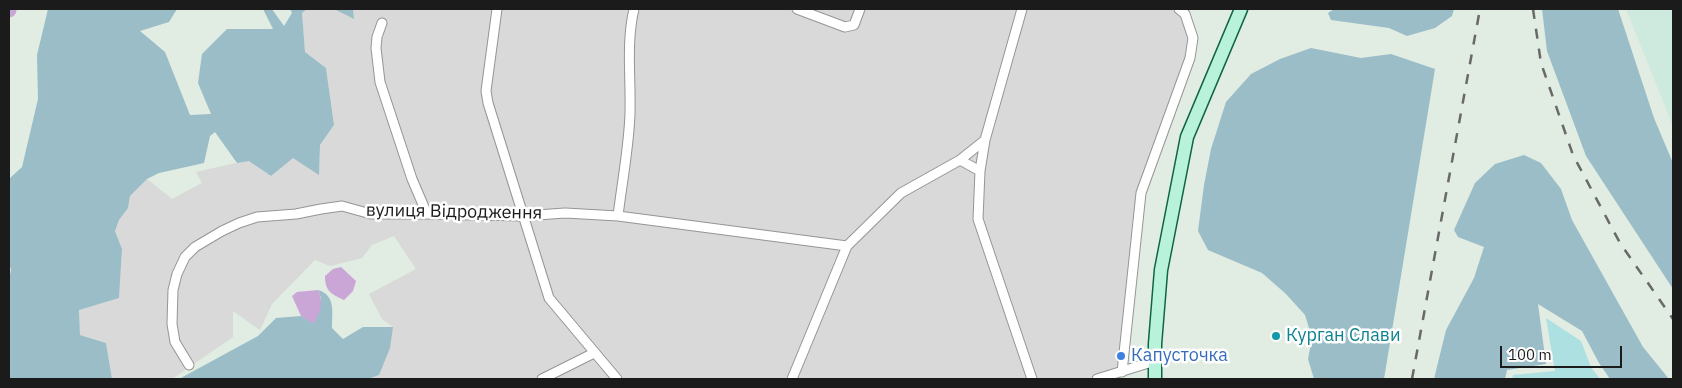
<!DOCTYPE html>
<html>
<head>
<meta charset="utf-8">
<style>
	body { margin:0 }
	#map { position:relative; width:1682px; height:388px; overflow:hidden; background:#e1ece3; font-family:"IBM Plex Sans",sans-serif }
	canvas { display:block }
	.frame { position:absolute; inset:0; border:10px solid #1b1b1b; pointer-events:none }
	.scale { position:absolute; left:1500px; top:346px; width:122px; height:22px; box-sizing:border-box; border:2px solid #1b1b1b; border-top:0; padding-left:6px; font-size:15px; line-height:18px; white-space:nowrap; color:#1b1b1b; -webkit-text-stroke:4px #fff; paint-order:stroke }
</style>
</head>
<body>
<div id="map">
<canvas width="1682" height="388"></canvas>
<div class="frame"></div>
<div class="scale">100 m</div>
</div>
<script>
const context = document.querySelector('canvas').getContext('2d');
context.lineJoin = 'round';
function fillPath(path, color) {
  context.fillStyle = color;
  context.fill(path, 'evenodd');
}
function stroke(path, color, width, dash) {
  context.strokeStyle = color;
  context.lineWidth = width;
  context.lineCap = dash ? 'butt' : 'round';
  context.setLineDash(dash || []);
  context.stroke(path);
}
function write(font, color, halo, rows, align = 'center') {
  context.font = font + ' "IBM Plex Sans",sans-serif';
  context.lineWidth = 5;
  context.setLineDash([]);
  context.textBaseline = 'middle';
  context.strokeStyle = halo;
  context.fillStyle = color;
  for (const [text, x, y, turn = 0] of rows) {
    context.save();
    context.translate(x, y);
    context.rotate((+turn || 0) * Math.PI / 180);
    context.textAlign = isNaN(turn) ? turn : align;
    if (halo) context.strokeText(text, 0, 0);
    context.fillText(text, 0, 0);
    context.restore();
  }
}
const residential = new Path2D(`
	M307 9H334L354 19 353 9H1179L1193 38 1141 193 1122 372 1098 379H368L379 375 393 327 382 319 369 294 416 269 394 236 372 245 362 258 330 266 315 260 272 304 260 330 233 311V337L172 379H112L106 343 80 335 79 309 119 298 122 249 115 231 119 220 128 208 130 196 147 179 172 199 202 183 196 172 249 160 271 176 293 157 319 174 320 145 334 125 326 68 305 52 302 13Z`);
const farmland = new Path2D(`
	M1626 9H1673V126Z`);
const grass = new Path2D(`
	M1546 318 1581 341 1591 367 1600 379H1512L1513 375 1555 371Z`);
const forest = new Path2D(`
	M48 9H177L169 22 140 31 165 52 190 115 211 114 198 83 202 54 227 29H273L263 9H272L284 26 292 13 290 9H307L302 13 305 52 326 68 334 125 320 145 319 175 293 158 271 176 249 161 237 163 215 132 210 136 204 163 159 173 147 179 130 196 128 208 119 220 115 231 122 249 119 298 79 310 80 335 106 343 112 379H9V282L11 269 9 265V190L10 178 22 167 38 99 37 55Z
	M334 9H353L354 19Z
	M1334 9H1454L1452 16 1435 28 1407 36 1389 28 1331 20 1328 13Z
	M1542 9H1618L1654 118 1673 163V289L1586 156 1547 51Z
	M1311 48 1361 58 1391 54 1435 69 1384 379H1314L1308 359 1312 338 1305 315 1286 294 1262 273 1208 250 1198 231 1204 185 1211 149 1226 102 1251 74 1280 59Z
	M1524 155 1541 163 1561 189 1572 220 1643 347 1669 379H1610L1599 363 1582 331 1538 304 1546 364 1507 370 1505 379H1434L1446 330 1474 278 1484 247 1458 237 1454 230 1475 183 1495 164Z
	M318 290C336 295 332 313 332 328L343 339 363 327H393L390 348 379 375 368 379H179L258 336 276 318 301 316 314 323 321 298Z`);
const water = new Path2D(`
	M341 267 356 281 353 291 344 300C332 294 325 292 325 276L333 269Z
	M318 290C324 302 320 312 314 324L301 316 292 296 297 292Z`);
const river = new Path2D(`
	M9 10V9`);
const street = new Path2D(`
	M497 9 486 91 488 103 549 298 617 379
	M797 9 845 27 854 25 860 9
	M1022 9 985 140 980 171 978 219 1032 379
	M382 23 377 37 376 48 380 82 412 179 427 214
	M960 160 980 171
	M618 216C622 182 629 147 630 113 631 77 626 43 634 9
	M189 365 175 342 172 324 173 290 177 274 185 257 195 247 222 231 239 223 257 217 296 214 321 209 342 206 371 214H427L523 216 565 213 618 216 847 246
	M1122 372 1141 193 1190 58 1193 38 1185 14 1179 9
	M542 379 594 353
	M792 379 847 246 901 193 960 160 985 140
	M1097 379 1155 361`);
const secondary = new Path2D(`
	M1155 379V344L1161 270 1187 137 1241 9`);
const rail = new Path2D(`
	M1533 9 1541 63 1573 155 1620 243 1673 319
	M1412 379 1480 9`);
const markers = [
	[1276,336,5,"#0f9aa8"],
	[1121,356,5,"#3f7fe0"]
];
const streetNames = [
	["вулиця Відродження",454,212,1]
];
const cultureNames = [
	["Курган Слави",1286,336]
];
const shopNames = [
	["Капусточка",1131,356]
];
fillPath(residential, '#d8d9d8');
fillPath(farmland, '#cee9de');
fillPath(grass, '#ace0e1');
fillPath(forest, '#9abdc7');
fillPath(water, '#c9a6d5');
stroke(river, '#c9a6d5', 15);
stroke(street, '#959595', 11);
stroke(secondary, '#0f6545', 15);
stroke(street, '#fff', 9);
stroke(secondary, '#b9f2da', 12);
stroke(rail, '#696969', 2.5, [10, 10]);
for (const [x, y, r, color] of markers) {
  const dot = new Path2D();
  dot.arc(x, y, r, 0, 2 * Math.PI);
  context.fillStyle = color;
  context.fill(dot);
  stroke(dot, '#fff', 2);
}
write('18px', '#1b1b1b', '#fff', streetNames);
write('18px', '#0d838f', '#fff', cultureNames, 'left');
write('18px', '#366cbe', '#fff', shopNames, 'left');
</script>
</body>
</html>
